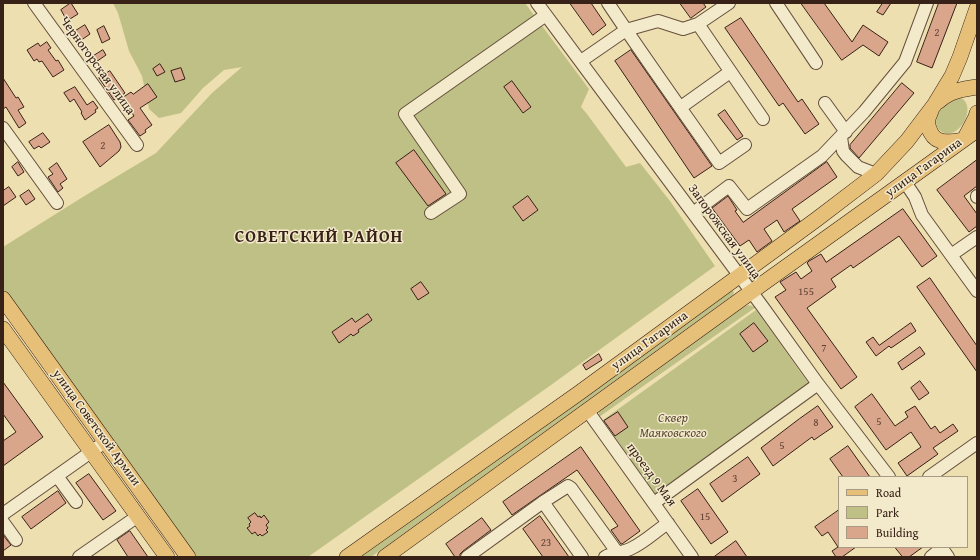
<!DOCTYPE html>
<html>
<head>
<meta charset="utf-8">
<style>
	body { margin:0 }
	#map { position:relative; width:980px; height:560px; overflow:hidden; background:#eddfb0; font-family:"Gentium Book Plus",serif }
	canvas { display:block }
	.frame { position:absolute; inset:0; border:4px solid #382117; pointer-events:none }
	.legend { position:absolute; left:838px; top:476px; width:130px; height:72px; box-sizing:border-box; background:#f3eacc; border:1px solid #a89a84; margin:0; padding:5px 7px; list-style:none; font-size:12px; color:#382117 }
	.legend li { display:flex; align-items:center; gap:8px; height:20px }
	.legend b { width:20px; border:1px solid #a89a84 }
</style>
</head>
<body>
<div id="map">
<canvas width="980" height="560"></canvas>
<div class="frame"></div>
<ul class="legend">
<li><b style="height:5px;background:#e6c078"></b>Road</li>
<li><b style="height:11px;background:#bfc086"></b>Park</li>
<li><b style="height:11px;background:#d9a58b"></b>Building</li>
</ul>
</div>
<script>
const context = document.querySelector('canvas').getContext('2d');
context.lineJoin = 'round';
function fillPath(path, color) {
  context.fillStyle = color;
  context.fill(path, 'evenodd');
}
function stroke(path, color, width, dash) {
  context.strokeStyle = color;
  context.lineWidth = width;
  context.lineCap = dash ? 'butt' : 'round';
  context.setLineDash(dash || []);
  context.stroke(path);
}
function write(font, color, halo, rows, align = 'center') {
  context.font = font + ' "Gentium Book Plus",serif';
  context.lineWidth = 3;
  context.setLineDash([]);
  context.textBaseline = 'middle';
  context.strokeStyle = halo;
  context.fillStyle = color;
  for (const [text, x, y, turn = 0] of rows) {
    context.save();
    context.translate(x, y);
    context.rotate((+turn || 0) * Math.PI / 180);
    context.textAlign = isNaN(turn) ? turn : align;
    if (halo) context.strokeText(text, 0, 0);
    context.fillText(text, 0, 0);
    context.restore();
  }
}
const green = new Path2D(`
	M113 3H525L589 89 581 107 587 114 626 167 640 163 670 201 715 266 551 385 308 557H195L121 451 3 289V247L86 195 156 153 212 93 242 67 224 70 203 88 181 113 159 118 149 109 147 99 142 76 129 51 118 13Z
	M958 96C980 105 959 139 944 133 928 126 940 106 949 100 952 98 955 98 958 96Z
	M731 289 734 292 733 295 371 557H359Z
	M748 305 756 307 599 417V411L741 308Z
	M756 310 809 384 657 497 603 420Z`);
const building = new Path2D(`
	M71 3 78 14 70 19 69 17 66 19 61 10Z
	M570 3H591L606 25 593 35Z
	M680 3H703L706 7 691 18Z
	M801 3H824L852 42 863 25 888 42 879 56 863 45 842 60Z
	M883 3H891L883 15 877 12Z
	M939 3H957L932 68 917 62Z
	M741 18 798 102 802 99 819 124 805 134 783 103 779 106 725 28Z
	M85 25 90 34 80 41 74 32Z
	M104 26 110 39 102 43 97 30Z
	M47 42 51 48 48 50 56 61 58 60 64 70 53 77 42 61 39 62 37 59 34 61 27 50 38 43 40 46Z
	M103 50 106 55 96 62 92 57Z
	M631 50 712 166 694 178 615 61Z
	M160 64 165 72 157 76 153 69Z
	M181 68 185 79 175 82 171 71Z
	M110 71 125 93 114 100 99 78Z
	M3 78 16 98 18 97 24 107 18 110 26 123 19 128 6 107 3 109Z
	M512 81 531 107 523 113 504 87Z
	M902 83 914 93 859 158 850 148V145Z
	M148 84 157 97 140 108 152 125 145 130 146 132 140 136 128 120 134 116 122 98 131 92 133 94Z
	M75 87 87 105 93 101 98 108 95 110 96 112 85 120 81 113 82 112 74 99 70 102 64 93Z
	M725 110 743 136 737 140 718 115Z
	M109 125 120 142 121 147 119 151 100 167 83 142Z
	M43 133 50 142 41 148 39 146 34 149 29 142Z
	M414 150 446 194 428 206 396 163Z
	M977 160V186L964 196 977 214V226L969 232 937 190Z
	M18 162 24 172 18 176 12 167Z
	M827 162 837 177 792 209 800 221 784 232 777 220 764 229 772 241 757 252 749 240 740 246 712 208 728 196 737 210 735 211 743 222Z
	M57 163 67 179 60 184 63 188 58 192 48 177 53 174 49 169Z
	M9 187 16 197 3 206V191Z
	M29 190 35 199 26 205 20 196Z
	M528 196 538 210 523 221 513 207Z
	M903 209 937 256 922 267 899 236 853 268 851 265 831 279 836 287 807 308 857 377 841 389 775 297 786 290 780 282 796 272 801 279 812 271 807 263 809 261 821 254 826 262Z
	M930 278 977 346V372L917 287Z
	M421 282 429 293 418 300 411 289Z
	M368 314 372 320 358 330 359 332 353 336 351 334 339 343 332 332 352 318 355 322Z
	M754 323 768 341 753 352 740 334Z
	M911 323 916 331 891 348 889 346 876 356 866 342 873 337 879 345Z
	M920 347 925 354 902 370 898 363Z
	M599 354 602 360 586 370 583 365Z
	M920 381 929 393 919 400 911 388Z
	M3 382 43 437 3 466V441L16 432 3 414Z
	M872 394 895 426 908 417 905 412 915 406 931 429 935 426 940 433 953 424 958 431 933 448 938 454 907 476 898 463 921 447 911 432 886 450 855 407Z
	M818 406 833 427 814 440 812 437 773 466 761 448 799 419Z
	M618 412 628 427 615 436 604 421Z
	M848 446 870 477H843L830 459Z
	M581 447 640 531 622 544H621L611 530 618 526 577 470 512 515 503 502Z
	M748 457 760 474 722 502 710 484Z
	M89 474 116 511 103 520 76 483Z
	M698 489 728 532 711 544 681 501Z
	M58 491 66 503 31 529 22 517Z
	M839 510V547H856L842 557H836L832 551 838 547 828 532 822 536 815 527Z
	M255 513 258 517 260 516 261 518 264 515 269 522 266 525 268 528 266 530 268 532 262 536 260 534 258 536 255 532 252 534 247 528 250 526 249 524 251 522 248 518Z
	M540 516 569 557H543L523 529Z
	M482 518 491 530 463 551 460 554V557H455L446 544Z
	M130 531 148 557H128L117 540Z
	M3 535 11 545 3 551Z
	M736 541 747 557H714Z
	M895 547H923L909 557H903Z`);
const minor = new Path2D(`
	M34 3 137 145
	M537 3 762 306 818 384 889 477
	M608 3C644 57 682 110 719 163L745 145
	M776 3 816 63
	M698 24 763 119
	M581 61 626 30 658 21 683 29 698 24 729 3
	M825 103 846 132
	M681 107 730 72
	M3 128 57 203
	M841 137 843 151 846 155 858 167 876 174
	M905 182 915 197 922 215 977 291
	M977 196V197
	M431 213 460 194 405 114 546 15
	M693 213 729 186 747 209 822 156 864 112 905 62 927 3
	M951 255 977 237
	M587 410 692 557
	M57 476 76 502
	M929 477 977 443
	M543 502 582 557
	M654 503 818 384
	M3 514 105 442
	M3 522 16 540
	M941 547 948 557
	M79 557 138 516
	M467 557 543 502 568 486 571 488 617 552
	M605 557C613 552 623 553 632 548 645 542 656 531 668 523
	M931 557 942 548`);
const major = new Path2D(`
	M939 101C949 91 963 89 977 87
	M931 111C930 114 928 117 928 120 927 124 929 129 931 133 937 145 952 142 963 140
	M965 138 976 117 977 113
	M3 299 188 557
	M3 329 167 557
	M347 557 579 393 817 219 876 174 907 141 935 104 952 76 960 57 977 8
	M385 557 751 292 977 130`);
const numberNames = [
	["2",937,33],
	["2",103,146],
	["155",806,292],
	["7",824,348],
	["5",879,422],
	["8",816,423],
	["5",782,446],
	["3",735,479],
	["15",705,517],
	["23",546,543]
];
const streetNames = [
	["Черногорская улица",97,66,54],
	["улица Гагарина",924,168,-36],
	["Запорожская улица",724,232,54],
	["улица Гагарина",650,341,-36],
	["улица Советской Армии",96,428,54],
	["проезд 9 Мая",651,475,54]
];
const parkNames = [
	["Сквер",673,419],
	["Маяковского",673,434]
];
const districtNames = [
	["СОВЕТСКИЙ РАЙОН",319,238]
];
fillPath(green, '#bfc086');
fillPath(building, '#d9a58b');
stroke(building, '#382117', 1);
stroke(minor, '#65503d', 14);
stroke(major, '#382117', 16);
stroke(minor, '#f3eacc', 12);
stroke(major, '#e6c078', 15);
write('11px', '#604234', null, numberNames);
write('13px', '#382117', '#f3eacc', streetNames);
write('italic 13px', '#5a4933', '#f3eacc', parkNames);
context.letterSpacing = '1px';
write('bold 17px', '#382117', '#f3eacc', districtNames);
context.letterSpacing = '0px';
</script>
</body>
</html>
